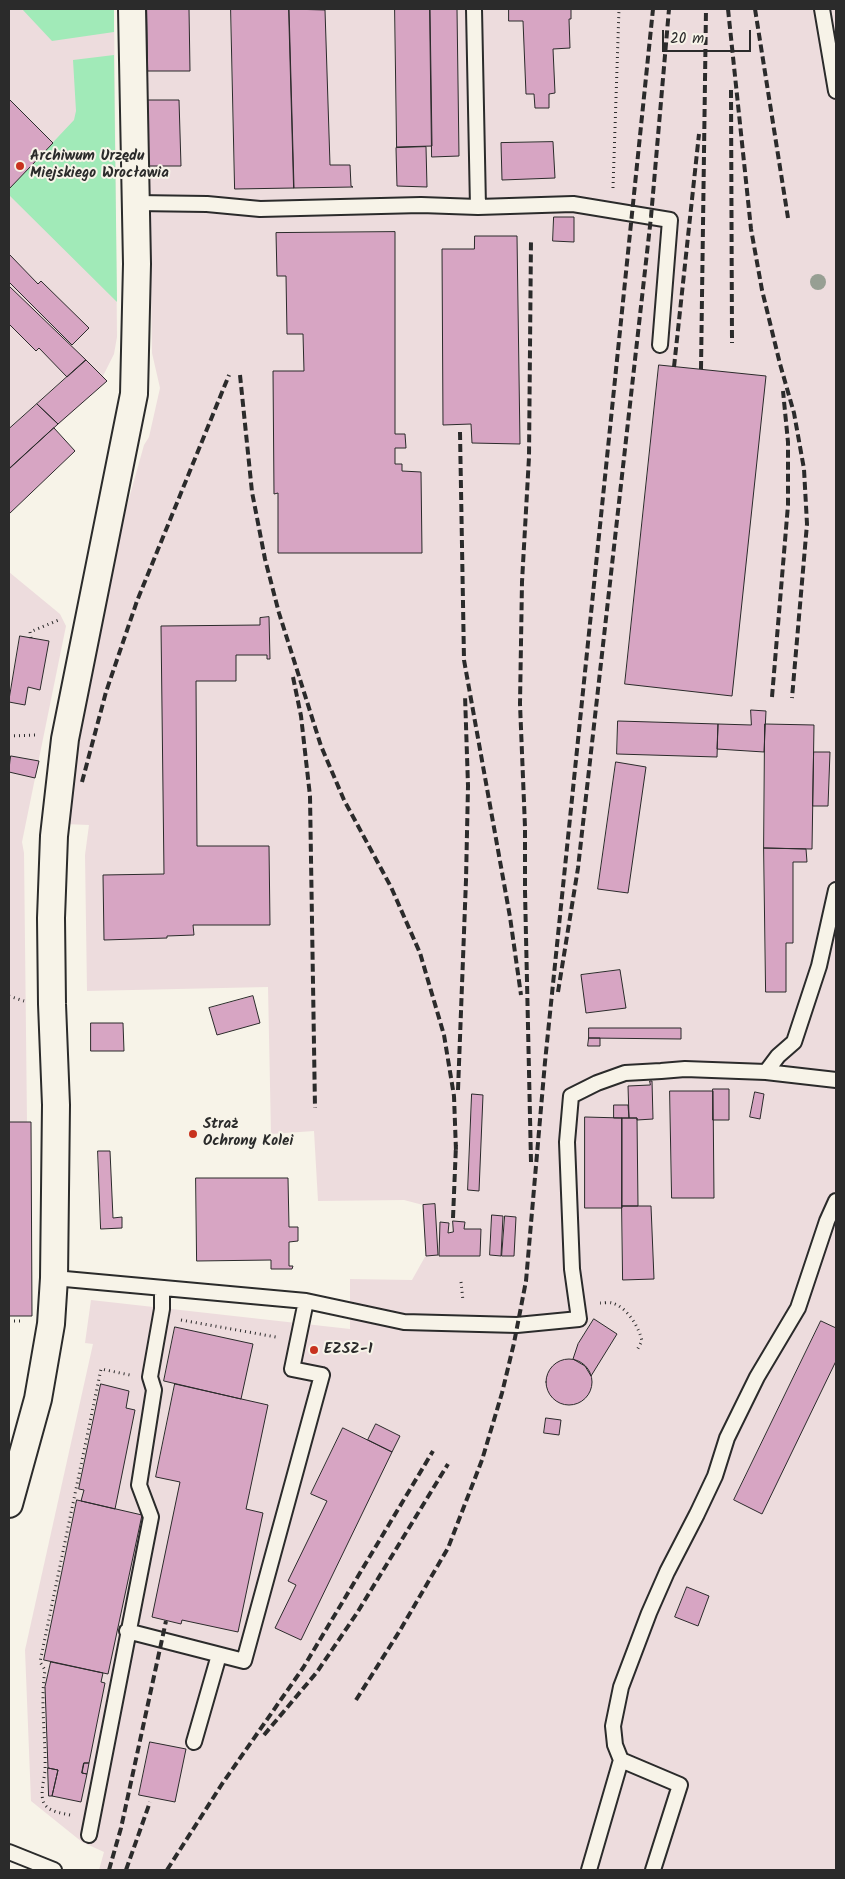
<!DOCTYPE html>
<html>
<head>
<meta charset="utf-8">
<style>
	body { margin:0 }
	#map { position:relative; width:845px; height:1879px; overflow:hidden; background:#f7f3e8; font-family:Kalam,sans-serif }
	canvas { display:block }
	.frame { position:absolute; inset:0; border:10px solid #2b2b2b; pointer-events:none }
	.scale { position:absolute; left:662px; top:30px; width:89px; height:22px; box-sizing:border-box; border:2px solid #2b2b2b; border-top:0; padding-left:6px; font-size:15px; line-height:18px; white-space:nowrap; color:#2b2b2b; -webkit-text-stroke:4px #f7f3e8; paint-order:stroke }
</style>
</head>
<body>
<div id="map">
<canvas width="845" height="1879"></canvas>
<div class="frame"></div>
<div class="scale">20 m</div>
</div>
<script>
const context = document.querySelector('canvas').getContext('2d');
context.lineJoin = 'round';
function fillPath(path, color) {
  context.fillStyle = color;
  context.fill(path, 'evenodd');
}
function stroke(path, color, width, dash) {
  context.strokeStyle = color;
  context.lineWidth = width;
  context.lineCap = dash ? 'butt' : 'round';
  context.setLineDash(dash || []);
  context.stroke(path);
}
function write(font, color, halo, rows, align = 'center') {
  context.font = font + ' Kalam,sans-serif';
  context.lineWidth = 4;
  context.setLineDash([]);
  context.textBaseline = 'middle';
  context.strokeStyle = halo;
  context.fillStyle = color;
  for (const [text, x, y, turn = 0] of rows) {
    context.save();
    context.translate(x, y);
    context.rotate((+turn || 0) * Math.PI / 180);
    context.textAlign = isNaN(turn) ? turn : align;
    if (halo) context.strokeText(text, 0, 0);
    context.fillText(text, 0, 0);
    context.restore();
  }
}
const built = new Path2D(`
	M9 9H114L117 337 114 354 103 376 107 381 9 469Z
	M147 9H836V1870H99L104 1852 82 1842 31 1801 25 1650 93 1344 85 1343 91 1300 350 1329V1279L412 1280 426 1255 423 1205 404 1200 318 1201 314 1131 271 1134 268 987 87 991 85 855 89 825 64 824 72 773 109 570 144 445 149 437 160 388 152 353Z
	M9 572 60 614 66 626 22 842 24 853 27 1122H31L32 1316H9Z`);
const green = new Path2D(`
	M22 9H114V32L52 41Z
	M114 55 117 302 9 195V189L74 120 76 111 73 60Z`);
const building = new Path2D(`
	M147 9H189L190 71H148Z
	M231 9H289L294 188 235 189Z
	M289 9 325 10 330 165H350L351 186 353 187 294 188Z
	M395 9H430L432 146 397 147Z
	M430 9H457L459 156 432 157Z
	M509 9H571V19H569L570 48 553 49 555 93 549 94V108H535L534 94H526L523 21H509Z
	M9 99 53 143 9 189Z
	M148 100H179L181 166H149Z
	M553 142 555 178 502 180 501 143Z
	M426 147 427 187 397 186 396 148Z
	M554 217H574V242L553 241Z
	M395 232V434H405L406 448H395V464H402V471L421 472 422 553H278V493L274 494 273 371H304L303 334H287L286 276H277L276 233Z
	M475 236H517L520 444 472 443 471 424 443 425 442 249H474Z
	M9 254 38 284 41 281 89 328 72 345 9 282Z
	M9 286 86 360 67 377 39 348 36 351 9 324Z
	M86 360 107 381 58 424 37 404Z
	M659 365 766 376 732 696 625 684Z
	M37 404 58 424 9 469V429Z
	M54 428 75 451 9 514V469Z
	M269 617 270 659H267V655H236V681H196L197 846H269L270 925H193L194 935 167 936V938L104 940 103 875 164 874 161 626 260 625V618Z
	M20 636 49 641 40 690 28 687 25 705 9 702Z
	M751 710 766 711 764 752 717 749 718 724 751 725Z
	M618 721 718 724 717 757 617 754Z
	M765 724 814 725 812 849 764 848Z
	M814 752H830L828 806H813Z
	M11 756 39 761 35 778 9 772Z
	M616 762 646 767 628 893 598 889Z
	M764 848 806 849 807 862H793V943H786V992H766Z
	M620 970 626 1008 586 1013 581 975Z
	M253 996 260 1023 217 1035 209 1008Z
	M91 1023H123L124 1051H91Z
	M589 1028H681V1039L589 1038Z
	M589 1038H600V1046H588Z
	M650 1081H652L653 1119 637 1120V1118H629L628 1086 650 1085Z
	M713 1089H729V1120H713Z
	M670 1091H713L714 1198H672Z
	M755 1092 764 1094 760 1119 750 1117Z
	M472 1094 483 1095 479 1191 468 1190Z
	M614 1105H628L629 1118H614Z
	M585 1117 622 1118V1208H585Z
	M622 1118H637L638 1206H622Z
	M9 1122H31L32 1316H9Z
	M98 1151H110L113 1218 122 1217V1228L101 1229Z
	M196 1178H288L289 1227H298V1241L289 1242V1266H293L292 1269H271V1260L197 1261Z
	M435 1204 438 1255 426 1256 423 1205Z
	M622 1206H651L654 1279 623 1280Z
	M492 1215 503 1216 501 1256 490 1255Z
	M505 1216 516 1217 514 1256H502Z
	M453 1221 465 1222 464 1229H481L480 1256H439L440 1222 449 1223 448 1233 453 1232Z
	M594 1319 617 1334 591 1376 585 1366 573 1359 578 1344Z
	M821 1321 836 1328V1361L762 1514 734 1500Z
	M175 1327 253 1344 241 1399 164 1381Z
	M546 1382a23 23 0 1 1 46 0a23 23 0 1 1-46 0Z
	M101 1384 129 1391 126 1408 135 1410 115 1509 81 1501 84 1490 79 1489Z
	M175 1384 268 1405 246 1509 263 1513 238 1632 182 1620 181 1624 152 1617 180 1482 156 1477Z
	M546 1418 561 1420 559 1435 544 1433Z
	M376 1424 400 1436 392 1452 368 1440Z
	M343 1428 392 1452 301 1640 275 1628 296 1585 288 1581 327 1501 311 1494Z
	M77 1500 142 1515 108 1674 44 1660Z
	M687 1587 709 1596 698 1626 675 1617Z
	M51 1662 103 1673 101 1682 105 1683 89 1763H84L82 1773 87 1774 81 1802 52 1796 58 1770 48 1768 45 1687Z
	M150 1742 186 1749 175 1802 139 1795Z
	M84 1763H89L87 1774 82 1773Z
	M48 1768 58 1770 52 1796H49Z`);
const path = new Path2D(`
	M613 188 619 9
	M31 638 30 632 61 619
	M9 736 37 735
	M9 996 24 1001
	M461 1282 463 1301
	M600 1303C603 1303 609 1302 612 1303 627 1307 639 1327 642 1341L636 1352
	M181 1320 276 1337
	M9 1321H23
	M70 1815C61 1813 51 1812 45 1805 39 1796 44 1781 45 1771 46 1737 40 1704 45 1670L40 1662 101 1369 130 1375`);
const service = new Path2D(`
	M474 9 478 207
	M822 9 836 91
	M136 203 207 204 260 209 421 205 478 207 573 204 670 220 660 345
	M766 1072 778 1056 794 1042 819 966 836 890
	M54 1278 306 1301 404 1322 517 1325 579 1319 572 1269 567 1142 571 1096 597 1083 625 1073 661 1071 685 1069 766 1072 836 1080
	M127 1631 244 1661 322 1375 292 1369 306 1301
	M194 1742 219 1655
	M621 1760 680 1785 653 1870
	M89 1835 151 1517 139 1485 154 1390 150 1377 162 1309V1288
	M9 1852 54 1870
	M589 1870 621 1760 615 1745 613 1726 621 1687 649 1613 667 1572 697 1514 715 1476 727 1438 757 1377 798 1308 827 1221 836 1201`);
const minor = new Path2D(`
	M9 1504 38 1399 51 1324 54 1278 56 1105 52 1004 51 918 54 836 65 739 134 394 137 264 132 9`);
const rail = new Path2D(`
	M728 9 751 229 762 290 780 364 794 413 804 469 807 524 792 698
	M755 9 788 218
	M731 90 732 343
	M674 367 699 134
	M701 369 706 9
	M240 375 252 492 265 559 279 613 321 746 344 800 391 887 420 953 444 1035 454 1096 456 1151
	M460 432 464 660 510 917 521 995
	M293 677 301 716 310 796 315 1108
	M772 697 788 505V442L783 391
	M82 782 106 692 137 601 229 375
	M558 992 578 868 651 217 669 9
	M458 1090 466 880 468 786 465 695
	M531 1162 525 891V827L520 704 522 582 529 457 531 239
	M453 1218 456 1145
	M356 1700 399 1632 448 1548 482 1460 502 1393 514 1343 526 1281 545 1062 653 9
	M264 1735 317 1672 357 1613 448 1464
	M109 1870 121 1828 166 1621
	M126 1870 150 1802
	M167 1870 222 1784 303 1668 433 1451`);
const trees = [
	[818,282]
];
const markers = [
	[20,166,5,"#c8321e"],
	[193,1134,5,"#c8321e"],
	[314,1350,5,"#c8321e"]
];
const poiNames = [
	["Archiwum Urzędu",30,157],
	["Miejskiego Wrocławia",30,174],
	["Straż",203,1125],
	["Ochrony Kolei",203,1142],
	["EZSZ-1",324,1350]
];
fillPath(built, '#eddcdd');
fillPath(green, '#a1eab8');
fillPath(building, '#d7a5c3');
stroke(building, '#2b2b2b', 1);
stroke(service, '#2b2b2b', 18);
stroke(minor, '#2b2b2b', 30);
stroke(path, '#2b2b2b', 3, [1, 4]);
stroke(service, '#f7f3e8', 14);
stroke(minor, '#f7f3e8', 26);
stroke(rail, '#2b2b2b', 4, [8, 4]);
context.fillStyle = '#979f93';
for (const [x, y] of trees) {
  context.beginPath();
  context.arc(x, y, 8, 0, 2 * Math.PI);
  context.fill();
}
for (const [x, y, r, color] of markers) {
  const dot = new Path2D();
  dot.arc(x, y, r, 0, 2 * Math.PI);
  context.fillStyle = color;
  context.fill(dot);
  stroke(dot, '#f7f3e8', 2);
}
write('bold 15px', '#2b2b2b', '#f7f3e8', poiNames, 'left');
</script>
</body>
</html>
